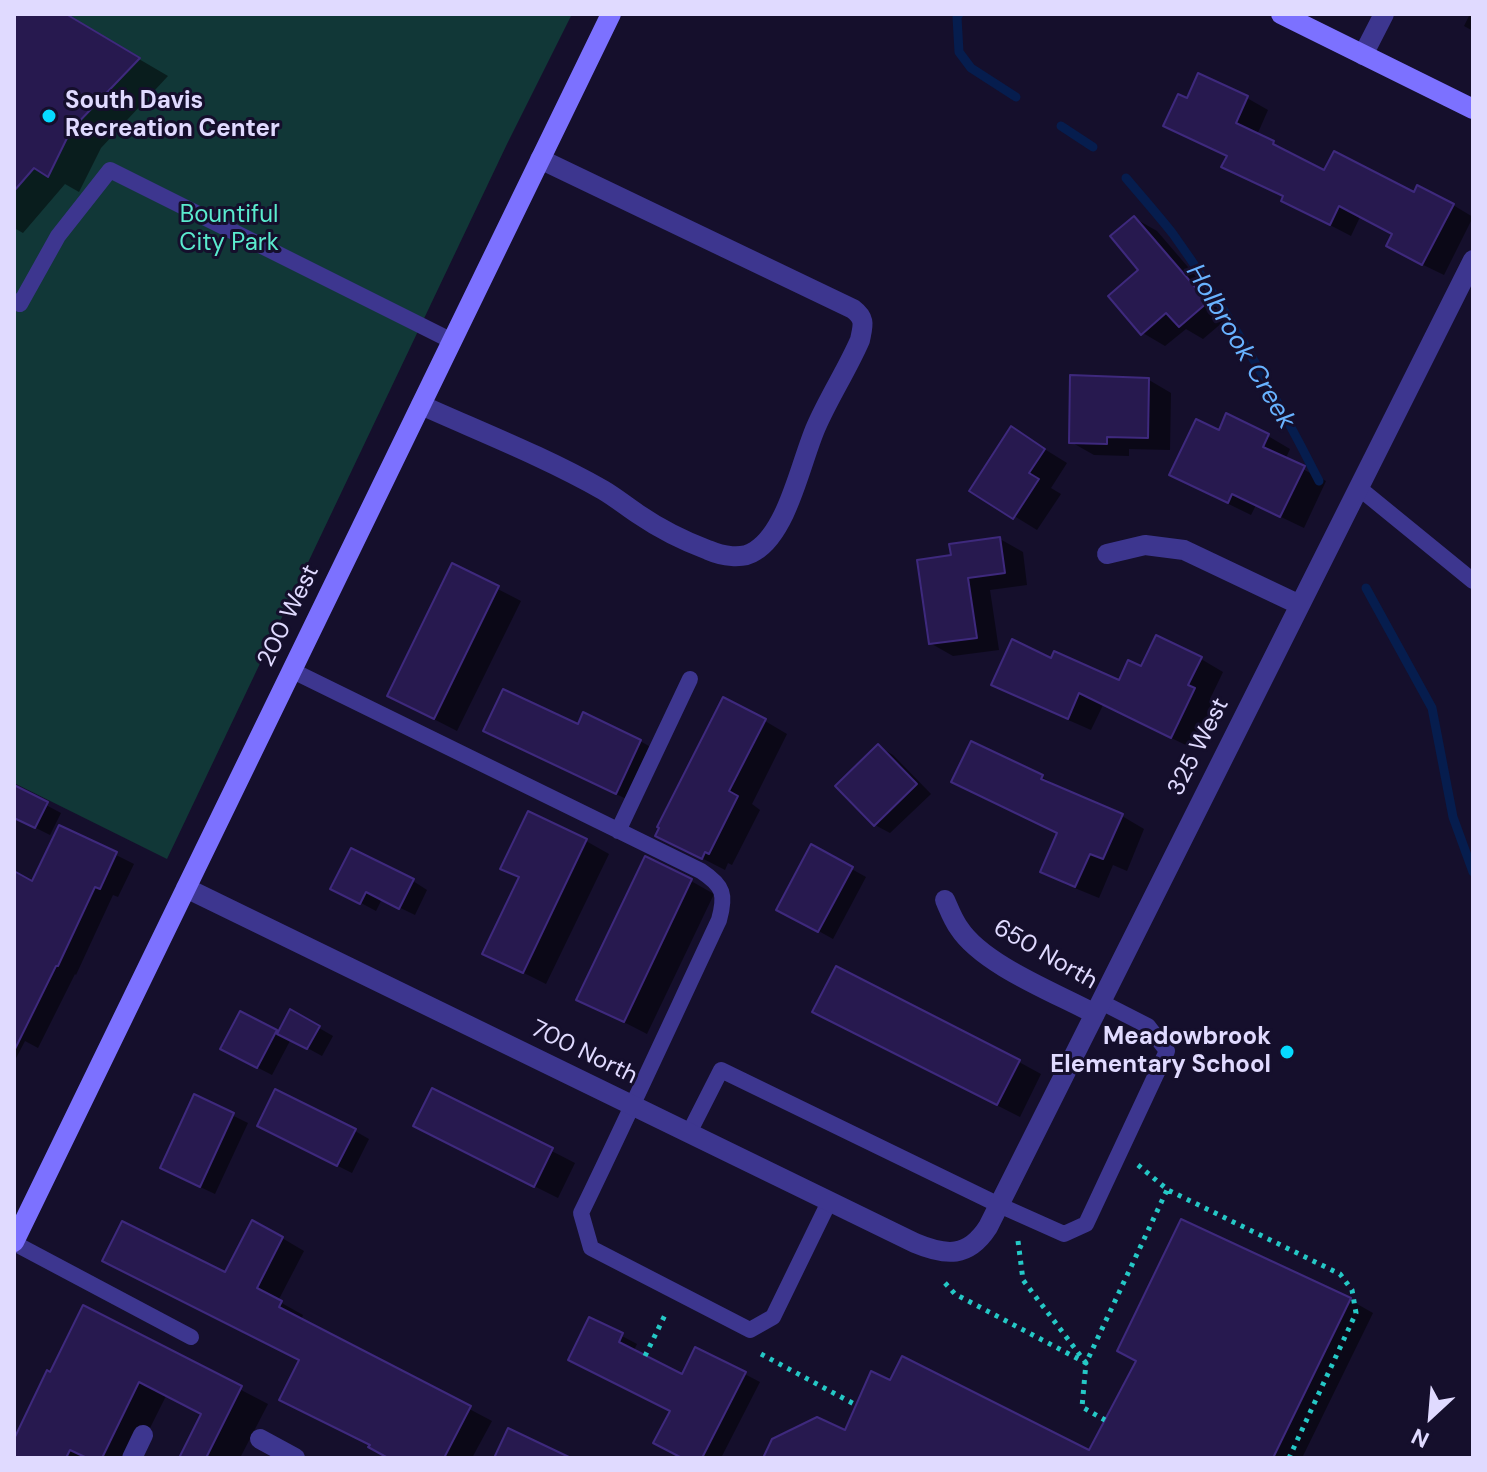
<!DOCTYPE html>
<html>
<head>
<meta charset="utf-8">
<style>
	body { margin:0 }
	#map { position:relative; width:1487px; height:1472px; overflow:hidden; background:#150f2c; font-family:"DM Sans",sans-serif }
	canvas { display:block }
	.frame { position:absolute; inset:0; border:16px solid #e0daff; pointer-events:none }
	.north { position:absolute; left:1391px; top:1376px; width:80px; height:80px; -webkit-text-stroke:6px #150f2c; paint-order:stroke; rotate:206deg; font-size:22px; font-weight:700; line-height:32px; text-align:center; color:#e0daff }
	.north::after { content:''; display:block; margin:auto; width:28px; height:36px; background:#e0daff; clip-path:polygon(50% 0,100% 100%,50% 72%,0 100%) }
</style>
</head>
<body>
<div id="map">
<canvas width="1487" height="1472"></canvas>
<div class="frame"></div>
<div class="north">N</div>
</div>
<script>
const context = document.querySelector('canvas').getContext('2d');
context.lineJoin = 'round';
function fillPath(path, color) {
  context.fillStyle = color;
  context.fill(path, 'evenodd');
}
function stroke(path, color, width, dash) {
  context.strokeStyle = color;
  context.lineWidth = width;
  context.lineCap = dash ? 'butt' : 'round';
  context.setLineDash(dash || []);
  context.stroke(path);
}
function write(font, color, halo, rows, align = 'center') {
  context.font = font + ' "DM Sans",sans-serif';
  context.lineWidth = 6;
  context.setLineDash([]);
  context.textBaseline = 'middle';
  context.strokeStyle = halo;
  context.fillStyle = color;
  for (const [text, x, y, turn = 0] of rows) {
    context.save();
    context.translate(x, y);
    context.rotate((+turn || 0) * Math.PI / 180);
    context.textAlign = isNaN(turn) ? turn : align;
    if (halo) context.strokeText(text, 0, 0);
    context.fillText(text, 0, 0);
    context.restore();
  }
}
const green = new Path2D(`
	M14 14H572L507 144 167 859 14 783Z`);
const shadow = new Path2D(`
	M14 14H62L168 76 101 148 79 192 65 184 23 233 14 228Z
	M1470 14H1473V31L1464 26Z
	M1199 75 1247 98 1268 110 1257 135 1294 155 1293 156 1325 173 1453 205 1473 217 1444 275 1409 258 1394 234 1360 217 1351 236 1305 212 1285 197 1224 166 1228 157 1187 137 1166 125 1188 100Z
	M1134 218 1157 231 1230 316 1203 339 1186 329 1165 346 1143 333 1141 270Z
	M1149 380 1171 393 1170 450 1129 449V456L1094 455 1071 442Z
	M1012 429 1067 463 1051 488 1061 494 1037 530 972 490Z
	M1220 433 1268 436 1290 449 1285 460 1326 481 1304 528 1256 505 1251 515 1194 487 1172 474Z
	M1000 539 1023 552 1027 585 990 590 999 650 953 656 930 643 953 556Z
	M453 566 521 601 457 731 389 696Z
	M1201 659 1223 672 1210 699 1216 703 1194 749 1103 705 1091 730 1016 697 994 684 1052 660 1119 683 1142 669Z
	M765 721 787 734 752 804 760 810 732 865 728 863 725 870 657 835Z
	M578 726 640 741 663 754 639 805 509 743 486 730Z
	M972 744 1042 777 1064 790 1122 816 1144 829 1127 871 1113 865 1099 898 1065 884 1043 871 1059 834 976 795 954 782Z
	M878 746 893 755 931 794 890 833 875 825Z
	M14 788 61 813 50 835 14 817Z
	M529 814 586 841 609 854 546 984 484 953 521 878 503 868Z
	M60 827 134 864 118 897 113 895 76 975 75 974 38 1048 25 1041 14 1062V873L33 883Z
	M812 847 866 877 833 939 779 909Z
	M413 881 427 890 415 915 382 899 376 911 333 888Z
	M691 881 714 894 647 1034 579 999Z
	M291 1012 333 1036 322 1056 291 1039 272 1075 237 1057 241 1014 279 1034Z
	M837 1024 1019 1062 1041 1074 1020 1117Z
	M433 1090 575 1163 558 1198 438 1138Z
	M195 1097 248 1123 215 1194 177 1176Z
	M355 1131 369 1139 352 1173 274 1134Z
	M1182 1222 1350 1300 1373 1313 1302 1458H765L846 1433 1090 1453 1138 1361Z
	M282 1238 304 1251 278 1301 303 1315 301 1320 492 1421 472 1458H390L372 1445 226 1275Z
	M84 1308 268 1404 240 1458H182L203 1415 166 1396 135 1458H14V1443Z
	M590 1319 637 1344 633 1352 683 1377 696 1349 760 1382 721 1458H685L672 1411Z`);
const stream = new Path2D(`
	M959 14 957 17 959 52 971 68 1016 97
	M1061 126 1093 147
	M1126 178C1142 197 1158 215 1173 234 1229 312 1276 396 1319 481
	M1366 588 1432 708 1453 817 1473 872`);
const building = new Path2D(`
	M14 14H66L140 58 71 130 48 177 34 168 14 191Z
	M1198 73 1248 96 1236 123 1274 141 1273 144 1324 170 1334 151 1414 192 1417 185 1454 204 1422 265 1386 246 1392 234 1339 206 1330 225 1281 201 1283 196 1221 167 1227 156 1163 126 1178 94 1187 98Z
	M1134 216 1208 302 1179 327 1166 313 1141 335 1108 296 1138 270 1110 236Z
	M1070 375 1149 378 1148 438 1107 437V444L1069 443Z
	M1226 413 1269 434 1263 447 1305 466 1280 517 1232 494 1228 503 1169 475 1196 419 1219 430Z
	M1011 426 1045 449 1029 473 1039 479 1013 519 969 491Z
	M1000 537 1005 573 968 578 977 638 929 644 917 560 951 555 949 544Z
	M452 563 499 586 434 719 387 696Z
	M1156 635 1202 657 1188 685 1195 688 1171 738 1079 693 1068 719 991 685 1012 639 1051 658 1054 651 1119 680 1128 660 1141 666Z
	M503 689 578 724 583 712 641 740 616 794 483 731Z
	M723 697 766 719 729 791 738 796 709 854 705 852 702 859 655 836 659 828 657 827Z
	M971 741 1043 775 1041 779 1123 814 1103 859 1090 854 1075 887 1040 872 1057 833 951 782Z
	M878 744 917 784 874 826 835 786Z
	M14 785 48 802 35 828 14 818Z
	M528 811 587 839 523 973 482 954 519 877 500 869Z
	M59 825 117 852 100 889 95 887 58 966H56L14 1051V871L32 881Z
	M811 844 853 867 818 932 776 910Z
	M351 848 414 879 399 909 366 892 360 904 330 889Z
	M645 856 692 879 624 1022 576 1000Z
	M836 966 1020 1060 997 1105 812 1012Z
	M290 1009 320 1026 307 1049 277 1034Z
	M240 1011 277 1030 257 1068 220 1049Z
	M432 1088 553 1148 534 1187 413 1126Z
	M275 1089 356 1129 337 1166 257 1126Z
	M194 1094 234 1113 200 1187 160 1168Z
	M1181 1219 1351 1298 1273 1458H763L772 1439 817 1417 845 1430 871 1371 890 1380 902 1356 1089 1450 1136 1361 1117 1351Z
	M252 1220 283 1237 257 1288 282 1301 279 1307 471 1406 444 1458H388L368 1447 370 1445 279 1400 299 1360 102 1261 122 1221 225 1272Z
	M83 1305 242 1386 206 1458H179L201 1414 139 1382 102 1458H87L70 1450 66 1458H14V1439L47 1370 50 1372Z
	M589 1317 623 1333 619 1342 682 1374 695 1347 746 1372 702 1458H682L653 1443 670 1411 568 1360Z
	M508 1428 571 1458H494Z`);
const path = new Path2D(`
	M1138 1165 1168 1190 1340 1274 1352 1290 1356 1313 1289 1458
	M1018 1241 1023 1280 1086 1363 1167 1190
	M945 1283 955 1294 1086 1363 1082 1407 1105 1420
	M761 1354 856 1405
	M645 1356 665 1315`);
const lane = new Path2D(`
	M14 301 20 304 58 236 110 170 452 341
	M1359 488 1473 581
	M291 670 701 871C724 886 726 895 719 920 673 1018 628 1116 581 1213L591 1248 750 1330 773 1317 829 1202
	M618 831 690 679
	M689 1133 721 1070 999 1205 1064 1234 1086 1224 1167 1051 1148 1026 1101 1002
	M14 1243 191 1337`);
const street = new Path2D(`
	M1363 55 1384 14
	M421 405C481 432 545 457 603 490 615 497 626 506 638 514 660 529 684 541 708 550 722 556 742 560 755 551 788 531 801 461 816 427 829 397 847 370 860 340 863 325 866 319 853 309L540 159
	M1107 554 1145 545 1184 550 1300 605
	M186 888 915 1243C946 1256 968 1258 988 1227L1473 260
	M945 900C949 909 953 920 959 928 983 965 1056 993 1095 1014
	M260 1439 295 1458
	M132 1458 143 1435`);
const secondary = new Path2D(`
	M1281 14 1473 109
	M14 1242 611 14`);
const markers = [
	[49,116,8,"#06daff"],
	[1287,1052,8,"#06daff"]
];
const poiNames = [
	["South Davis",65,102],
	["Recreation Center",65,130],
	["Meadowbrook",1271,1038,"right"],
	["Elementary School",1271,1066,"right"]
];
const parkNames = [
	["Bountiful",229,216],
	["City Park",229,244]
];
const streetNames = [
	["200 West",289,616,-64],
	["325 West",1199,747,-63],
	["650 North",1045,955,30],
	["700 North",584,1053,26]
];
const waterNames = [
	["Holbrook Creek",1240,347,59]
];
fillPath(green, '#113737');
fillPath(shadow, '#0007');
stroke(stream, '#061d4e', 9);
fillPath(building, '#27194f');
stroke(building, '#3e297d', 2);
stroke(path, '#25c8c6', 5, [4, 6]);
stroke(lane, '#3d368f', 16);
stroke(street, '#3d368f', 20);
stroke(secondary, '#7c71ff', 20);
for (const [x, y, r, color] of markers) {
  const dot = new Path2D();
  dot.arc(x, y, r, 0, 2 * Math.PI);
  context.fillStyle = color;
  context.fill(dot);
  stroke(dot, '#150f2c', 3);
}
write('bold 24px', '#e0daff', '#150f2c', poiNames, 'left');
write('24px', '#5aebce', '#150f2c', parkNames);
write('24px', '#e0daff', '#150f2c', streetNames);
write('italic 26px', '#68b2ff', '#150f2c', waterNames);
</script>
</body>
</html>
